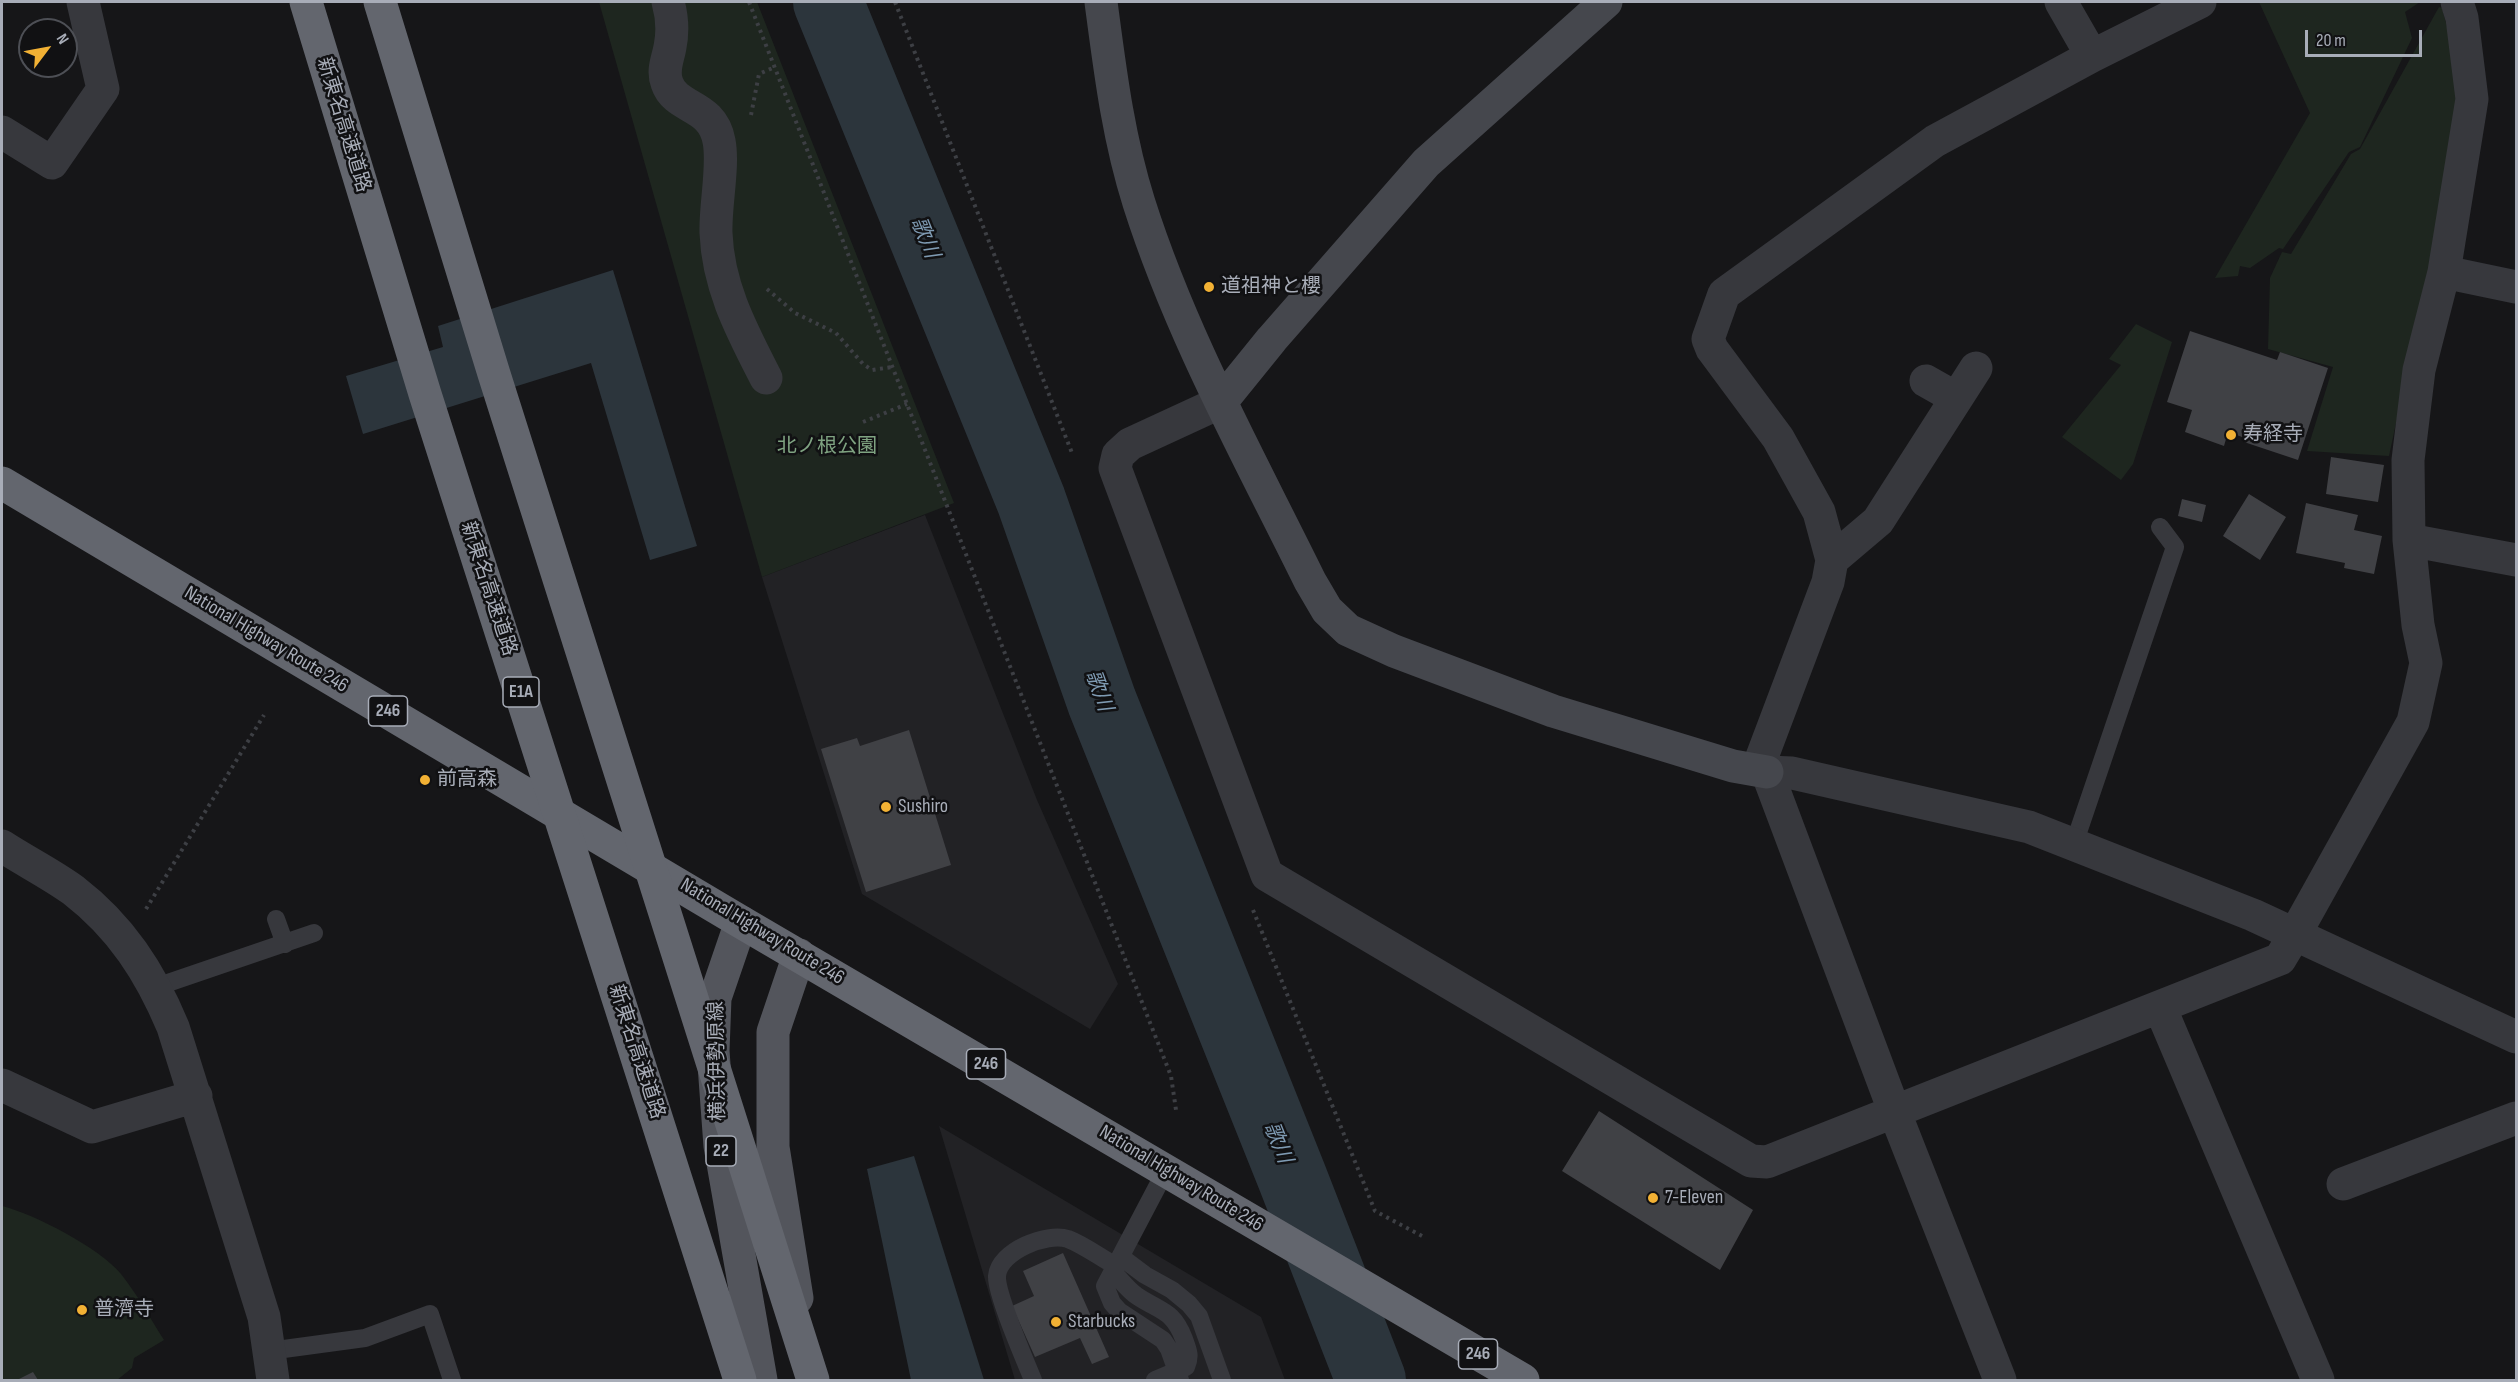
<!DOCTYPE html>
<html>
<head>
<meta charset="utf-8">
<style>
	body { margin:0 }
	#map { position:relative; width:2518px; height:1382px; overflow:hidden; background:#161618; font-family:"Sofia Sans Condensed",sans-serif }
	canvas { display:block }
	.frame { position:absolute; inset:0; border:3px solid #a8adb8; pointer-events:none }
	.north { position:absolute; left:18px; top:18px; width:60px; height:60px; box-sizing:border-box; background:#111113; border:2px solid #4d4f55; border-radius:50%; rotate:58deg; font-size:16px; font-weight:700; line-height:24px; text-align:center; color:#a8adb8 }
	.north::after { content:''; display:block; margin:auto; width:21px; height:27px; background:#f2b134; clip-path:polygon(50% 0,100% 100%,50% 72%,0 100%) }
	.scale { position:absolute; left:2305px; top:30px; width:117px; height:27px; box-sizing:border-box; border:3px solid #a8adb8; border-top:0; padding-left:8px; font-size:18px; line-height:21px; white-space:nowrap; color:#a8adb8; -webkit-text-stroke:4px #111113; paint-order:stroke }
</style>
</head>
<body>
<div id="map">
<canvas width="2518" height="1382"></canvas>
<div class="frame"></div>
<div class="north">N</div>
<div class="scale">20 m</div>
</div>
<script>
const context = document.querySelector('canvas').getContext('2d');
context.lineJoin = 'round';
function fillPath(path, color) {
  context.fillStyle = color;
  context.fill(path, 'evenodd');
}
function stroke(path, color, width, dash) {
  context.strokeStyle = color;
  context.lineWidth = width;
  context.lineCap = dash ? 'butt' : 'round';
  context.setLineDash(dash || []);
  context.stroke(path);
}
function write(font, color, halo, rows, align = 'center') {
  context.font = font + ' "Sofia Sans Condensed","Noto Sans JP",sans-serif';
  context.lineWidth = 5;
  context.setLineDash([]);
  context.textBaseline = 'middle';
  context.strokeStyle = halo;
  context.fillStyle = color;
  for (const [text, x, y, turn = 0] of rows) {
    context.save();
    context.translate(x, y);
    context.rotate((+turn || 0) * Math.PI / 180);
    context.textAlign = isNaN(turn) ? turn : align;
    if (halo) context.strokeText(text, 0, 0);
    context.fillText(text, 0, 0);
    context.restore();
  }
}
const built = new Path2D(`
	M925 515 1037 800 1118 984 1090 1029 862 894 762 577Z
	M939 1126 1261 1317 1285 1380H1015Z`);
const green = new Path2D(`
	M599 2H757L954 503 762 577Z
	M2259 2H2420L2405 12 2412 38 2360 147 2349 152 2283 249 2279 248 2250 268 2240 266 2238 276 2215 278 2310 113Z
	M2439 7 2442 8 2455 57 2462 98 2455 145 2389 456 2307 451 2333 367 2268 349 2270 278 2282 252 2291 254 2351 154 2360 149Z
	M2136 324 2172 342 2133 464 2121 480 2062 437 2121 365 2109 359Z
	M2 1206C34 1214 100 1248 121 1274 137 1294 150 1318 164 1340L134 1358 132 1368 117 1380H2Z`);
const water = new Path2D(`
	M613 270 697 546 650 560 591 363 363 434 346 376 443 347 438 326Z
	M914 1156 984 1380H911L867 1169Z`);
const river = new Path2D(`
	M828 2 1031 500 1102 702 1292 1177 1371 1380`);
const building = new Path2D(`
	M2190 331 2277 360 2280 352 2328 368 2298 460 2244 442 2245 438 2228 432 2224 446 2185 432 2192 410 2167 402Z
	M2331 457 2384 465 2378 502 2326 494Z
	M2249 494 2286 517 2260 560 2223 536Z
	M2182 499 2206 505 2202 522 2178 516Z
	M2306 503 2358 515 2354 530 2382 536 2374 574 2344 568 2345 563 2296 553Z
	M909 730 951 865 866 892 821 749 857 738 860 746Z
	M1599 1111 1753 1210 1720 1270 1562 1171Z
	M1063 1253 1109 1357 1092 1364 1080 1338 1035 1357 1012 1306 1034 1296 1023 1271Z
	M33 1372 38 1380H17Z`);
const path = new Path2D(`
	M749 2 1171 1076 1176 1110
	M895 2 1072 453
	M751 115 759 74 775 67
	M767 289 795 313 836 333 863 364 872 370 892 367
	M863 422 907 404
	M146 909 264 715
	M1253 910 1375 1211 1424 1237`);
const lane = new Path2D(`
	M2074 844 2175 547 2160 527
	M276 919 285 944
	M156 987 314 933
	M1166 1170 1105 1286 1112 1303 1119 1311 1163 1340 1169 1349 1180 1380
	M1121 1257 1145 1275 1172 1290 1189 1304 1199 1316 1222 1380
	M1113 1272C1121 1280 1128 1290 1137 1296 1161 1312 1173 1310 1184 1339 1188 1350 1191 1356 1186 1367L1155 1380
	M269 1351 365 1338 430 1314 452 1380
	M1033 1380C1025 1360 996 1294 997 1276 999 1251 1047 1232 1068 1239 1084 1245 1101 1258 1116 1266`);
const street = new Path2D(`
	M668 2C672 16 673 32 670 47 668 59 662 70 667 83 676 110 712 103 719 141 724 166 715 205 716 233 718 287 742 331 766 378
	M2061 2 2092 56
	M2 132 52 163 103 89 83 2
	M2444 272 2516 287
	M1926 381 1956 398
	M1221 402 1130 444 1118 455 1115 468 1267 875 1751 1161 1767 1162 2280 959 2295 934 2413 722 2426 663 2418 625 2409 540 2408 460 2419 370 2444 272 2472 99 2462 18 2457 2
	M2409 540 2516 560
	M1832 560 1878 521 1976 368
	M1757 770 1828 582 1832 560 1819 512 1778 438 1712 349 1708 339 1724 294 1935 141 2092 56 2200 2
	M2 846C25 861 51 874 73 890 121 927 150 972 173 1027L264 1317 273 1380
	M2160 1007 2318 1380
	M2 1085 92 1127 196 1096
	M2343 1184 2516 1118
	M2000 1380 1895 1113 1767 772 1792 773 2029 827 2253 915 2516 1037`);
const secondary = new Path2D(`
	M1101 2C1110 70 1118 137 1139 203 1181 335 1249 457 1310 581L1327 610 1348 630 1394 651 1553 711 1733 766 1767 772
	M1221 402 1272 339 1426 163 1606 2`);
const primary = new Path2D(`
	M741 922 715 998 713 1051 720 1146 761 1380
	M797 1298 773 1147V1032L799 955`);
const highway = new Path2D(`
	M2 483 741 922 1523 1380`);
const highwayBridge = new Path2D(`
	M306 2 425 394 740 1380
	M380 2 494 374 813 1380`);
const markers = [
	[1209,287,6,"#f2b134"],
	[2231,435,6,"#f2b134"],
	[425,780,6,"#f2b134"],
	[886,807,6,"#f2b134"],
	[1653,1198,6,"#f2b134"],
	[82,1310,6,"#f2b134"],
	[1056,1322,6,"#f2b134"]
];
const shields = [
	[521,692,36],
	[388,711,39],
	[986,1064,39],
	[721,1151,30],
	[1478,1354,39]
];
const shieldNames = [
	["E1A",521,692],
	["246",388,711],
	["246",986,1064],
	["22",721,1151],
	["246",1478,1354]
];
const streetNames = [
	["新東名高速道路",343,125,73],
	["新東名高速道路",488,589,72],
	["National Highway Route 246",266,640,31],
	["National Highway Route 246",762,932,31],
	["新東名高速道路",636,1052,72],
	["横浜伊勢原線",718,1061,-91],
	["National Highway Route 246",1181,1179,31]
];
const poiNames = [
	["道祖神と櫻",1221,287],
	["寿経寺",2243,435],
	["前高森",437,780],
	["Sushiro",898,807],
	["7-Eleven",1665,1198],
	["普濟寺",94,1310],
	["Starbucks",1068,1322]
];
const parkNames = [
	["北ノ根公園",827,447]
];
const waterNames = [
	["歌川",924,238,68],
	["歌川",1098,691,70],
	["歌川",1277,1143,68]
];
fillPath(built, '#222225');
fillPath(green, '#1e261f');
fillPath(water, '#2c353c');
stroke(river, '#2c353c', 70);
fillPath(building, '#404145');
stroke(path, '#3d3f44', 4, [3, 4.5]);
stroke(lane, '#37383d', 18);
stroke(street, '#37383d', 33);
stroke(secondary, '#45474d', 33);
stroke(primary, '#53555c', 33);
stroke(highway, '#63666e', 33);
stroke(highwayBridge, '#63666e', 33);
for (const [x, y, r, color] of markers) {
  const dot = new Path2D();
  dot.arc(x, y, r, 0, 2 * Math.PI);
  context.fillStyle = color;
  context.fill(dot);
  stroke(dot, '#111113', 2);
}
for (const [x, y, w] of shields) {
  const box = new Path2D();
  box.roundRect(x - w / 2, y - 15, w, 30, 4.5);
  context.fillStyle = '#111113';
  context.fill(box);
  stroke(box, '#a8adb8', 1.5);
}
write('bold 18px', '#a8adb8', null, shieldNames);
write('20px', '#a8adb8', '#111113', streetNames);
write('20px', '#a8adb8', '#111113', poiNames, 'left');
write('20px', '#7fa381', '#111113', parkNames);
write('italic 21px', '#7f9bb3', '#111113', waterNames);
</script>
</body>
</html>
